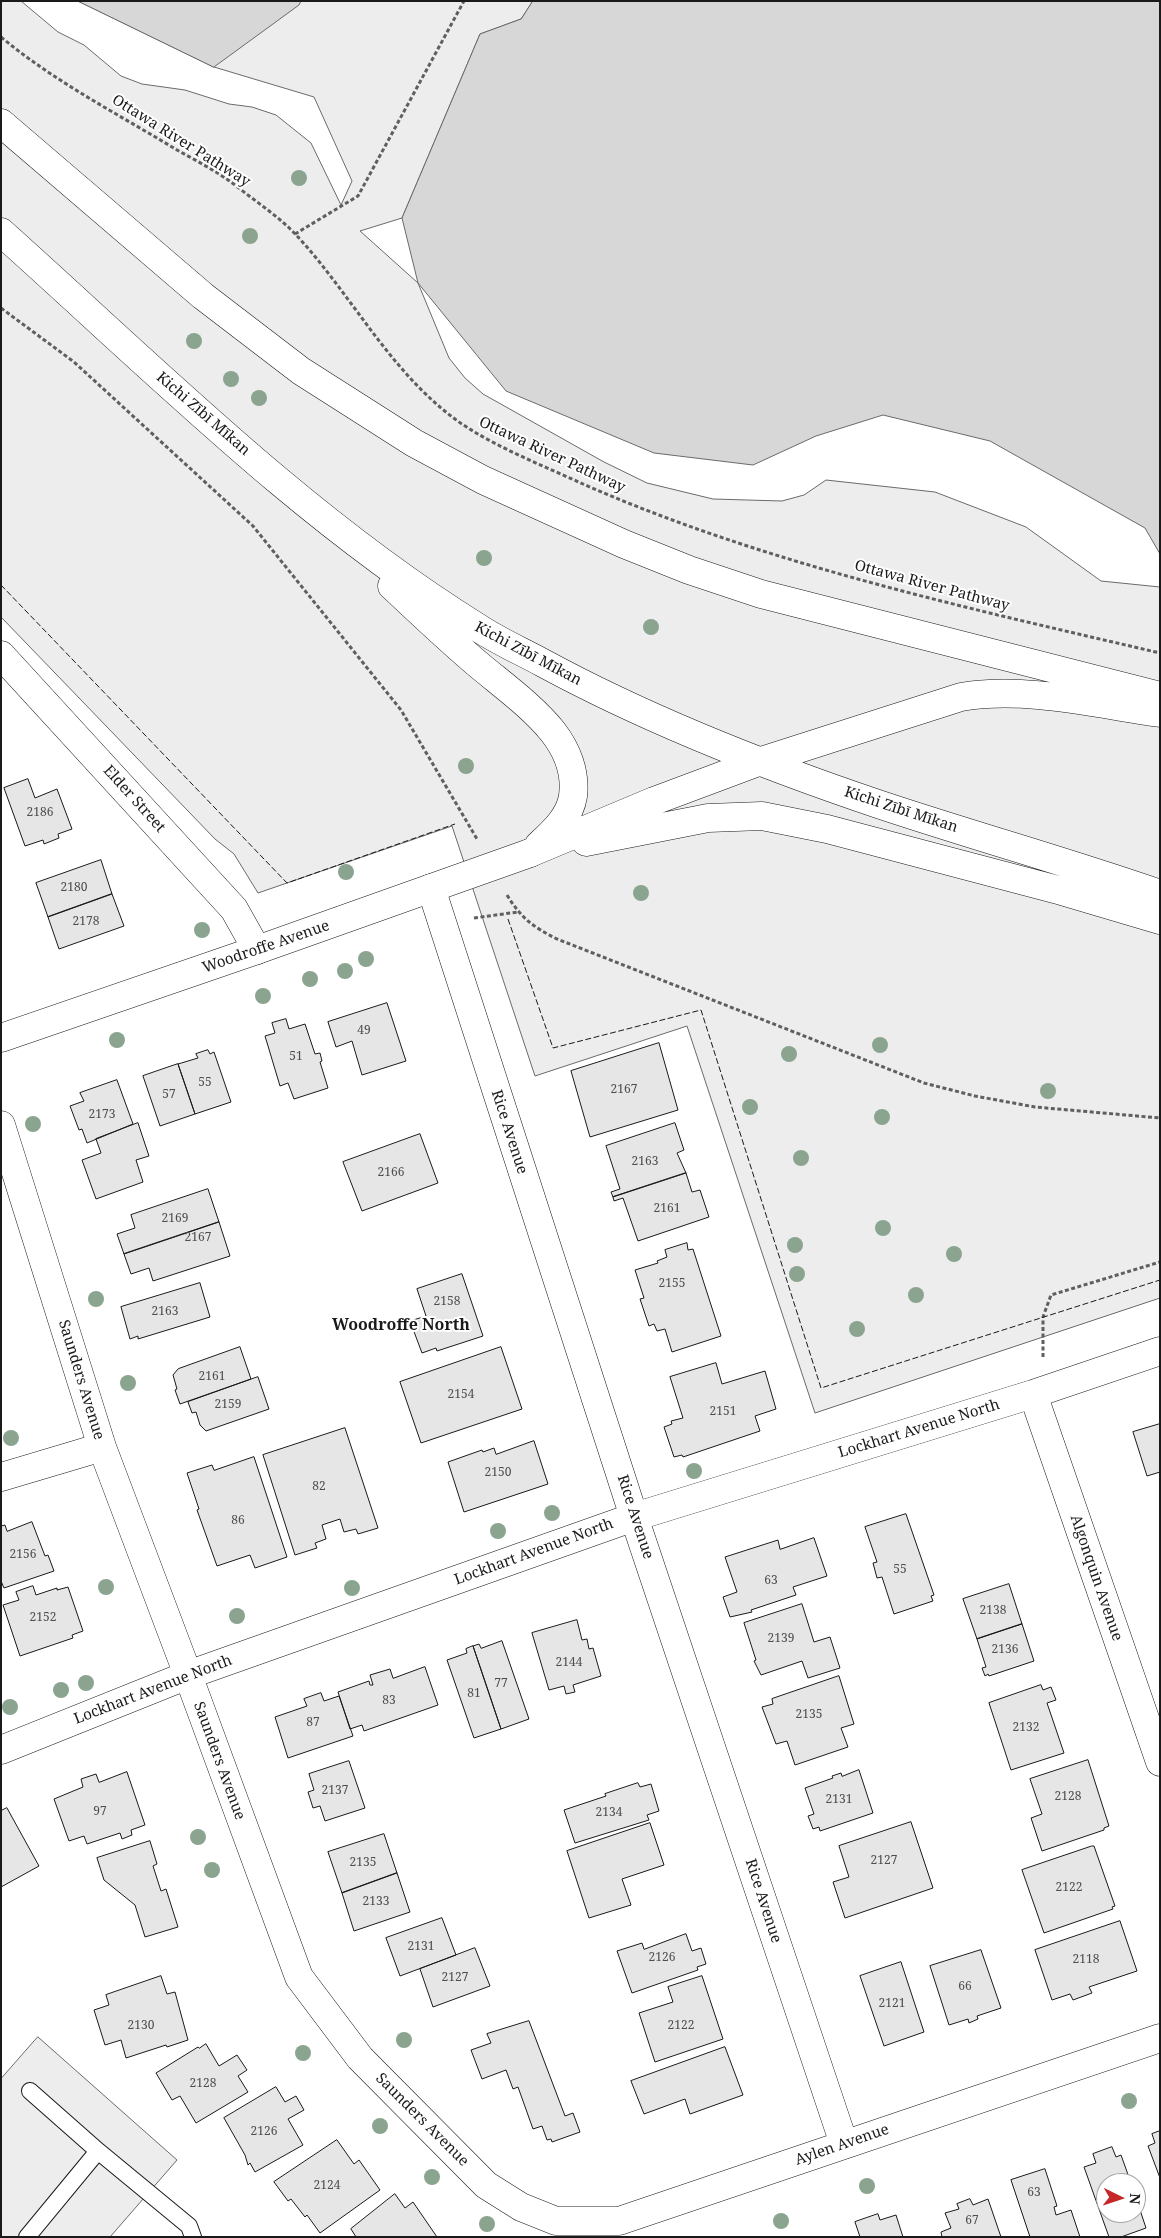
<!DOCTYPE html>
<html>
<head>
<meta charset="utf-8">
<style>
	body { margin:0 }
	#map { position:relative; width:1161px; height:2238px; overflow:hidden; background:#fff; font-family:"Noto Serif",serif }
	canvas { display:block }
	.frame { position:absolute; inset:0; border:2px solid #1a1a1a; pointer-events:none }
	.north { position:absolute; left:1096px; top:2173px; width:50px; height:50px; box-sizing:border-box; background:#fff; border:1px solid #a3a3a3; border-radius:50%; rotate:94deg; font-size:14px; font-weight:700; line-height:20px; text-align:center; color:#1a1a1a }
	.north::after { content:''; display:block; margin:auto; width:18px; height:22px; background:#c62828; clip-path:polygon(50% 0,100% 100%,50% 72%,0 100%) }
</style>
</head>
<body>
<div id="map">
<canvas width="1161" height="2238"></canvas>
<div class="frame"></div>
<div class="north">N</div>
</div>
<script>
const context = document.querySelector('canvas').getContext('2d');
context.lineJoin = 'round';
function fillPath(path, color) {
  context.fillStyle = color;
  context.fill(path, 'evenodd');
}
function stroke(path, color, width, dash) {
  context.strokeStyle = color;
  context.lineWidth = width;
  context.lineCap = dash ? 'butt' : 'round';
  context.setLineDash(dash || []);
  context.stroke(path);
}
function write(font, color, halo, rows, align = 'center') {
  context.font = font + ' "Noto Serif",serif';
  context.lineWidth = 4;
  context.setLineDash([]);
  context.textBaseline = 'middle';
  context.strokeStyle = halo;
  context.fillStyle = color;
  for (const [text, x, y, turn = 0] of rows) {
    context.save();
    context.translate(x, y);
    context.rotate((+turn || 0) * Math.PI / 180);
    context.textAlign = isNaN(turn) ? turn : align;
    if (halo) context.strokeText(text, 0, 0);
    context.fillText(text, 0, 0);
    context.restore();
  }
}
const built = new Path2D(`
	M1 1H21L58 32 84 45 121 76 142 84 185 90 229 104 252 107 276 115 311 143 341 205 352 181 314 97 214 67 78 1H533L521 19 480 34 402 218 360 231 418 283 449 358 465 378 483 394 604 462 647 483 713 499 782 501 804 495 826 480 935 492 1026 527 1101 581 1160 587V1298L815 1413 687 1026 535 1076 452 826 258 893 234 854 215 839 1 617Z
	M38 2037 177 2160 110 2237H1V2079Z`);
const water = new Path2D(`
	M78 1H301L299 5 214 67Z
	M533 1H1160V554L1145 528 990 441 883 415 816 436 753 465 654 453 506 391 418 283 402 218 480 34 521 19Z`);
const building = new Path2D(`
	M28 779 35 798 57 789 72 829 58 834 59 838 44 844 43 840 25 846 4 788Z
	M101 860 112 894 48 917 36 883Z
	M112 894 124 926 59 949 48 917Z
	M387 1003 406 1061 362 1075 352 1041 336 1047 328 1022Z
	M286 1019 289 1029 305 1024 315 1054 320 1053 322 1061 320 1062 328 1088 294 1099 288 1083 280 1086 265 1036 275 1033 272 1023Z
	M659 1043 678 1110 590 1137 571 1071Z
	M208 1050 210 1054 214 1052 231 1102 195 1114 178 1064 198 1058 196 1054Z
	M178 1064 195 1114 160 1126 143 1076Z
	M117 1080 133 1124 87 1143 82 1129 79 1130 70 1106 84 1101 80 1093Z
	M138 1123 149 1156 136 1160 143 1182 96 1199 82 1160 101 1153 96 1139Z
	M675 1123 684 1150 677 1153 686 1173 613 1197 611 1192 620 1189 606 1146Z
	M420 1134 438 1183 362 1211 343 1162Z
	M686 1173 692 1192 700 1190 709 1217 638 1241 623 1198 614 1201 613 1197Z
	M208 1189 219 1222 124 1254 117 1234 135 1228 131 1215Z
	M219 1222 230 1256 153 1281 149 1268 131 1274 124 1254Z
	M687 1243 688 1250 693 1249 721 1336 672 1352 665 1329 657 1331 654 1324 649 1326 640 1299 644 1298 635 1270 658 1263 657 1261 667 1257 665 1250Z
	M462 1274 483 1336 437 1351 436 1348 422 1353 410 1321 426 1316 417 1289Z
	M200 1283 210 1317 138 1339V1336L130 1339 121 1307Z
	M240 1347 251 1379 180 1404 175 1390 177 1389 173 1375 178 1369Z
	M501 1347 522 1409 421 1443 400 1382Z
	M716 1363 722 1384 765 1371 776 1409 755 1416 760 1431 683 1457 682 1455 674 1457 664 1427 672 1424 671 1421 683 1418 670 1377Z
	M258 1377 269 1409 206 1431 200 1425 196 1412 192 1413 188 1402Z
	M1160 1424V1472L1147 1476 1133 1432Z
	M345 1428 378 1528 358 1534 356 1529 344 1532 340 1519 322 1525 326 1539 315 1543 317 1548 295 1555 263 1455Z
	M534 1441 548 1484 464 1512 448 1462 482 1450 483 1452 494 1448 496 1454Z
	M254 1457 287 1557 255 1568 250 1555 217 1566 197 1510 199 1509 187 1473 212 1465 214 1470Z
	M906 1514 934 1595 931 1596 933 1601 894 1614 882 1577 877 1578 873 1563 877 1562 865 1527Z
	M32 1522 45 1556 48 1555 54 1571 4 1588 1 1581V1526L5 1525 7 1531Z
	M814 1538 827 1576 793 1587 796 1595 751 1610 752 1612 730 1617 723 1597 737 1592 725 1557 778 1540 780 1549Z
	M1009 1584 1022 1624 977 1639 963 1599Z
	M33 1586 36 1595 57 1588V1590L68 1587 83 1631 72 1635 73 1638 20 1656 3 1605 19 1600 16 1592Z
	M802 1604 814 1642 830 1637 840 1668 808 1678 802 1661 761 1675 754 1661 756 1660 744 1623Z
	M577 1620 582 1640 587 1639 589 1649 593 1648 601 1676 573 1685 575 1692 566 1694 564 1686 549 1690 532 1633Z
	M1022 1624 1034 1661 989 1676 988 1674 985 1676 982 1668 986 1667 977 1639Z
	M502 1641 529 1719 501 1729 473 1646 479 1644 481 1648Z
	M473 1646 501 1729 474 1738 447 1660 467 1653 466 1649Z
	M425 1667 438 1705 364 1731 362 1725 350 1729 338 1692 369 1681 370 1685H373L370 1675 390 1669 393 1678Z
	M839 1676 854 1724 841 1728 848 1747 795 1765 787 1741 776 1744 762 1707 773 1704 772 1699Z
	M1041 1685 1043 1690 1051 1687 1056 1700 1047 1703 1064 1753 1011 1770 989 1703Z
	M321 1693 324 1701 339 1696 353 1736 288 1758 275 1717 307 1706 304 1699Z
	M1088 1760 1109 1826 1104 1828V1830L1042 1851 1031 1818 1042 1814 1030 1779Z
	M349 1761 365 1808 325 1821 320 1806 313 1808 308 1792 314 1790 309 1774Z
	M859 1770 873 1813 820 1831 819 1827 813 1829 808 1816 814 1814 805 1788 833 1778 832 1776 841 1773 842 1776Z
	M127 1772 145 1825 131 1830 132 1835 122 1839 120 1833 87 1844 84 1836 69 1841 54 1799 83 1787 81 1779 96 1774 99 1782Z
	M638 1783 640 1787 651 1784 659 1811 647 1815 649 1820 575 1843 564 1810 606 1796 605 1794Z
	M7 1808 39 1866 1 1887V1811Z
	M911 1822 933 1888 845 1918 833 1882 849 1877 839 1846Z
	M650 1823 664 1865 622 1879 631 1905 589 1918 567 1851Z
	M384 1834 397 1873 342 1893 328 1852Z
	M150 1841 157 1864 153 1866 161 1891 166 1889 178 1927 145 1937 135 1905 104 1880 97 1858Z
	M1092 1846H1094L1115 1906 1112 1907 1113 1909 1044 1933 1022 1870Z
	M397 1873 410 1912 354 1931 342 1893Z
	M442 1918 456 1955 400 1976 386 1938Z
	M1120 1921 1137 1971 1089 1987 1092 1993 1073 2000 1070 1994 1052 2000 1035 1950Z
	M686 1934 692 1951 701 1948 706 1964 697 1967 698 1970 632 1993 617 1951 642 1943 644 1949Z
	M475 1948 490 1986 433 2007 420 1969Z
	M981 1950 1001 2008 977 2016 978 2019 969 2023 968 2019 949 2025 930 1966Z
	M901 1962 924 2032 884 2046 860 1976Z
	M161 1976 167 1994 175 1992 188 2040 167 2047 166 2045 126 2058 121 2040 105 2045 94 2010 109 2005 106 1995Z
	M702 1976 723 2039 655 2062 639 2013 673 2002 668 1987Z
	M529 2021 565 2116 573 2113 580 2132 552 2142 551 2139 547 2140 542 2126 533 2129 518 2087 513 2089 506 2070 482 2079 471 2050 491 2043 487 2034Z
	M206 2044 219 2066 237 2055 247 2070 238 2076 248 2092 196 2123 180 2096 172 2100 156 2073 198 2047 199 2048Z
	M725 2047 743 2095 690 2114 685 2099 644 2114 631 2081Z
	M276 2087 285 2102 296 2096 304 2110 288 2119 303 2145 255 2172 250 2163 248 2165 245 2155 224 2118Z
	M1160 2131V2178L1148 2146 1155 2143 1152 2134Z
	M337 2140 354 2164 359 2160 380 2190 320 2233 307 2215 305 2217 291 2199 288 2201 274 2182Z
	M1112 2147 1116 2157 1121 2155 1131 2183H1106V2213H1136V2198L1146 2228 1121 2237H1109L1084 2167 1096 2163 1093 2154Z
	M1045 2169 1057 2206 1054 2207 1056 2215 1071 2210 1080 2237H1030L1011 2180Z
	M395 2194 405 2208 413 2202 437 2237H356L351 2229Z
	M970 2199 973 2205 988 2199 1001 2237H942L941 2232 951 2228 945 2213 959 2209 957 2204Z
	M878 2214 880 2220 896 2215 903 2237H860L855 2222Z`);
const path = new Path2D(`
	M1 37C55 82 118 114 177 150 197 161 218 172 235 185 256 202 280 217 298 237 355 299 395 381 468 428 503 450 546 467 583 484 765 564 967 608 1160 653
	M295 234 358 196 464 1
	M1 308 74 362 253 526 401 710 477 839
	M507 895C521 918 533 927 557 939L924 1083 975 1096 1035 1107 1160 1118
	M474 918 518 912
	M1043 1357V1317L1051 1295 1160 1262`);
const lane = new Path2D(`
	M30 2091 98 2151
	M27 2237 98 2151 189 2226 193 2237`);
const street = new Path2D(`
	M1 655 234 909 257 950
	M431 888 634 1517 844 2144
	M1 1125 102 1447 188 1675 299 1977 360 2058 486 2185 521 2207 556 2221H619L1160 2038
	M1033 1394 1160 1762
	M1 1477 102 1447
	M1 1750 188 1675 634 1517 1033 1394 1160 1351`);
const secondary = new Path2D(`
	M1 1038 257 950 530 853`);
const highway = new Path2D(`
	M1 123 203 296 301 371 414 443 483 480 624 544 689 570 761 594 1160 696
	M1 232C154 369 302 518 477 627 498 641 521 651 543 663 650 721 765 766 881 805 974 836 1068 862 1160 894
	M392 586C421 613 449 640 480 666 504 686 533 707 553 732 567 750 576 773 573 796 570 817 553 832 539 845
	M586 842 708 818 762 816 827 829 1062 891 1160 920
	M530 853 654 801 761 761 961 697C1025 686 1096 704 1160 713`);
const fence = new Path2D(`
	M1 585 287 883 455 824
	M508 919 553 1048 701 1010 821 1388 1160 1280`);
const trees = [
	[299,178],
	[250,236],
	[194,341],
	[231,379],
	[259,398],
	[484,558],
	[651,627],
	[466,766],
	[346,872],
	[641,893],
	[202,930],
	[366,959],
	[345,971],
	[310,979],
	[263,996],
	[117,1040],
	[880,1045],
	[789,1054],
	[1048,1091],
	[750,1107],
	[882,1117],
	[33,1124],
	[801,1158],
	[883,1228],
	[795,1245],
	[954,1254],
	[797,1274],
	[916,1295],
	[96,1299],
	[857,1329],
	[128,1383],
	[11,1438],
	[694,1471],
	[552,1513],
	[498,1531],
	[106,1587],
	[352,1588],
	[237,1616],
	[86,1683],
	[61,1690],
	[10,1707],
	[198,1837],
	[212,1870],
	[404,2040],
	[303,2053],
	[1129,2101],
	[380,2126],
	[432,2177],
	[867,2186],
	[781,2221],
	[487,2224]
];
const numberNames = [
	["2186",40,813],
	["2180",74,888],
	["2178",86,922],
	["49",364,1031],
	["51",296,1057],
	["55",205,1083],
	["2167",624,1090],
	["57",169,1095],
	["2173",102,1115],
	["2163",645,1162],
	["2166",391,1173],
	["2161",667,1209],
	["2169",175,1219],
	["2167",198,1238],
	["2155",672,1284],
	["2158",447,1302],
	["2163",165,1312],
	["2161",212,1377],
	["2154",461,1395],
	["2159",228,1405],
	["2151",723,1412],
	["2150",498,1473],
	["82",319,1487],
	["86",238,1521],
	["2156",23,1555],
	["55",900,1570],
	["63",771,1581],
	["2138",993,1611],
	["2152",43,1618],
	["2139",781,1639],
	["2136",1005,1650],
	["2144",569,1663],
	["77",501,1684],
	["81",474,1694],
	["83",389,1701],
	["2135",809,1715],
	["87",313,1723],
	["2132",1026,1728],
	["2137",335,1791],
	["2128",1068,1797],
	["2131",839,1800],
	["97",100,1812],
	["2134",609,1813],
	["2127",884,1861],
	["2135",363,1863],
	["2122",1069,1888],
	["2133",376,1902],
	["2131",421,1947],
	["2126",662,1958],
	["2118",1086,1960],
	["2127",455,1978],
	["66",965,1987],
	["2121",892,2004],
	["2130",141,2026],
	["2122",681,2026],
	["2128",203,2084],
	["2126",264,2132],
	["2124",327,2186],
	["63",1034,2193],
	["67",972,2221]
];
const streetNames = [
	["Ottawa River Pathway",181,141,32],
	["Kichi Zībī Mīkan",203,414,41],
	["Ottawa River Pathway",552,455,25],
	["Ottawa River Pathway",932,586,15],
	["Kichi Zībī Mīkan",528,654,28],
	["Elder Street",134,799,48],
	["Kichi Zībī Mīkan",901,810,18],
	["Woodroffe Avenue",266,947,-19],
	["Rice Avenue",509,1132,72],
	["Saunders Avenue",81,1380,73],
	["Lockhart Avenue North",919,1429,-17],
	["Rice Avenue",635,1517,72],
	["Lockhart Avenue North",534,1552,-20],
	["Algonquin Avenue",1096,1578,71],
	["Lockhart Avenue North",153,1690,-21],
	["Saunders Avenue",219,1761,70],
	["Rice Avenue",763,1901,72],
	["Saunders Avenue",422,2120,45],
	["Aylen Avenue",842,2145,-19]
];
const neighbourhoodNames = [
	["Woodroffe North",401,1325]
];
fillPath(built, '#ededed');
stroke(built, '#6a6a6a', 1);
fillPath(water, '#d7d7d7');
stroke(water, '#6a6a6a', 1);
fillPath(building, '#e6e6e6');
stroke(building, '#1a1a1a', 1);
stroke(lane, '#1a1a1a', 18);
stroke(street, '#1a1a1a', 29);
stroke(secondary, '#1a1a1a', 29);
stroke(highway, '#1a1a1a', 29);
stroke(path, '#5f5f5f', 3, [4, 2.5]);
stroke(lane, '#fff', 16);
stroke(street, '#fff', 28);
stroke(secondary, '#fff', 28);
stroke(highway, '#fff', 28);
stroke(fence, '#1a1a1a', 1, [6, 2.5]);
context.fillStyle = '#8aa48f';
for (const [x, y] of trees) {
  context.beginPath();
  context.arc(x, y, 8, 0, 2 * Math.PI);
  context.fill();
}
write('12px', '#4d4d4d', null, numberNames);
write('15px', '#1a1a1a', '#fff', streetNames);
write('bold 16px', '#1a1a1a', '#fff', neighbourhoodNames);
</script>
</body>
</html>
